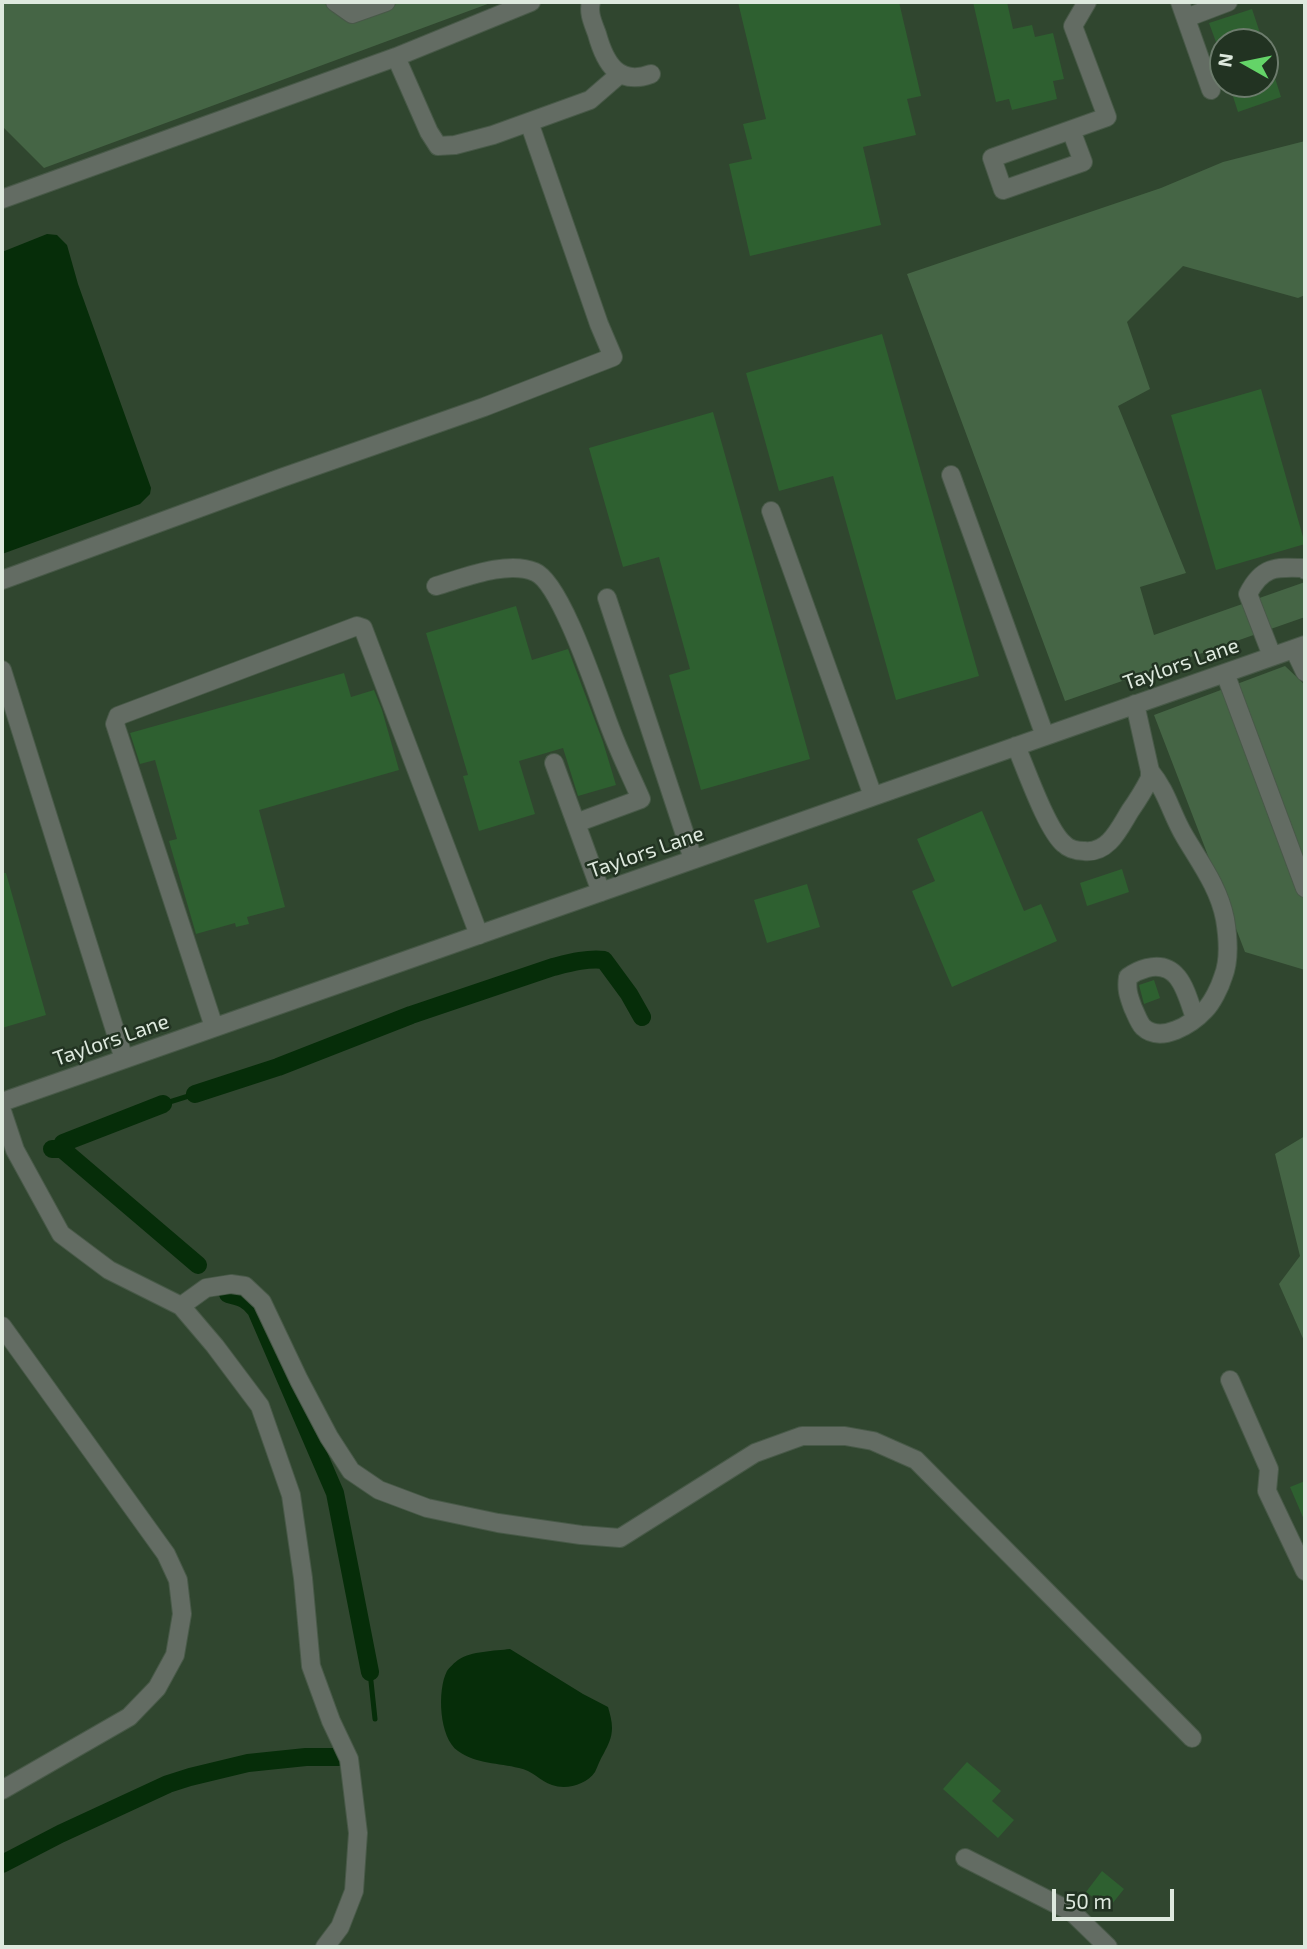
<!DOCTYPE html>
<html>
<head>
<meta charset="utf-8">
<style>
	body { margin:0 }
	#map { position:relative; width:1307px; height:1949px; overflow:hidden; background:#2c3d2c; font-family:"Exo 2",sans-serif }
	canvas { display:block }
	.frame { position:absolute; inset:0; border:4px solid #dee9de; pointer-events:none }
	.north { position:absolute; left:1209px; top:28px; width:70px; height:70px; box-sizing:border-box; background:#232; border:2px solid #6d7c6d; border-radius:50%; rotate:279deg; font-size:19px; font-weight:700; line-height:28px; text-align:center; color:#dee9de }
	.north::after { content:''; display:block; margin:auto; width:24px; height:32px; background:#64d468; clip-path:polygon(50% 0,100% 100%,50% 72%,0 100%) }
	.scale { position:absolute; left:1052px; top:1889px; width:122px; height:32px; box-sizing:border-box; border:4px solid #dee9de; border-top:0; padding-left:9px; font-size:21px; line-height:24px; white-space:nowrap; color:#dee9de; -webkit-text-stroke:5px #232; paint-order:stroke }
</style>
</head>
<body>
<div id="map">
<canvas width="1307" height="1949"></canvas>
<div class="frame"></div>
<div class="north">N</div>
<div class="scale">50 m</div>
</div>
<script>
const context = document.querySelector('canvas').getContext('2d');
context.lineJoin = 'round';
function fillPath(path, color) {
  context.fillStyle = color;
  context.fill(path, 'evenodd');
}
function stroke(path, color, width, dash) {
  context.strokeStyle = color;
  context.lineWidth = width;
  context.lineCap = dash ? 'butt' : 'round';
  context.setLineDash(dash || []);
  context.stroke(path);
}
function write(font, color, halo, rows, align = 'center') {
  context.font = font + ' "Exo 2",sans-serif';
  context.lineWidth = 5;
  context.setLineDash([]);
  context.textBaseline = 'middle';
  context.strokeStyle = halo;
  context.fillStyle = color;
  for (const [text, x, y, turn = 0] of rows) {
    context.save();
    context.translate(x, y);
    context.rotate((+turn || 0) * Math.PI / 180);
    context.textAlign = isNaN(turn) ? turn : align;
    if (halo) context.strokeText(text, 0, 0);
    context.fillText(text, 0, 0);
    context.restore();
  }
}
const built = new Path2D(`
	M444 2H1305V1947H2V118ZM1223 42H1265V84H1223Z`);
const green = new Path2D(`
	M2 2H493L44 168 2 126Z
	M1305 141V295L1298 298 1183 266 1127 322 1150 389 1118 406 1186 573 1140 587 1154 635 1305 582V617L1065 701 907 274 1161 188 1223 162Z
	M1285 666 1305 685V970L1245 952 1154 715Z
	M1305 1136V1343L1279 1284 1300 1256 1275 1154Z`);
const water = new Path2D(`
	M47 234 57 235 67 245 78 284 151 488 150 494 140 504 2 554V252Z
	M510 1649 583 1694 608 1707C610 1714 612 1721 612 1728 612 1738 608 1745 604 1753 600 1759 598 1766 595 1772 586 1785 566 1790 552 1785 540 1781 532 1770 519 1768 499 1763 476 1764 458 1751 439 1738 437 1690 447 1671 449 1668 455 1662 458 1660 471 1651 495 1651 510 1649Z`);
const stream = new Path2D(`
	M163 1104 195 1094
	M370 1672 375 1719`);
const canal = new Path2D(`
	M195 1094 278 1067 411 1015 553 967C569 963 587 958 604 960L629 994 642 1017
	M52 1149H62L198 1265
	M62 1149 63 1143 68 1141 163 1104
	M228 1294C241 1297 248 1299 256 1310L335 1493 370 1672
	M2 1864 60 1834 168 1784 190 1777 248 1763 306 1757H339`);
const building = new Path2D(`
	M738 2H899L921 96 907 99 916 135 863 147 881 225 750 256 729 164 752 159 743 124 766 119Z
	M973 2H1007L1013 29 1032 25 1035 37 1053 33 1064 79 1053 81 1057 99 1012 110 1009 99 996 102Z
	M1252 9 1263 42H1216L1209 23Z
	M1265 56H1268L1281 97 1238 112 1229 84H1265Z
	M882 334 979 676 896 700 833 476 779 491 746 373Z
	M1261 389 1305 544 1216 570 1171 415Z
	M713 412 810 759 701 790 669 675 690 669 659 557 623 567 589 448Z
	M516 606 532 660 568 649 603 742 616 785 578 796 563 748 519 761 535 814 479 831 463 776 468 775 426 633Z
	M344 673 351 697 374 690 382 710 399 770 259 810 285 907 247 917 249 924 236 927 235 923 196 934 169 841 177 839 155 760 140 764 130 733Z
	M982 811 1024 911 1041 904 1057 941 952 987 912 891 935 881 917 839Z
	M1122 869 1129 892 1087 906 1080 883Z
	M2 873H6L46 1015 2 1028Z
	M807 884 820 927 767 943 754 900Z
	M1154 980 1160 998 1144 1004 1139 985Z
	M1305 1481V1522L1290 1487Z
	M967 1762 1001 1791 992 1801 1014 1820 998 1838 943 1789Z
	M1102 1871 1124 1889 1108 1909 1086 1892Z`);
const minor = new Path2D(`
	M335 2 352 14 386 2
	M591 2C588 13 593 23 597 34 605 63 618 86 651 74
	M1180 2 1211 90
	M1186 18 1228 2
	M396 57 429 132 438 146 455 145 493 135 590 100 620 74
	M1071 130 1083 162 1003 190 992 158 1107 117 1073 26 1087 2
	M2 199 396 57 531 2
	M951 475 1045 736
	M771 511 873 796
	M2 580 281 478 484 407 613 357 599 324 529 122
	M436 586C464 578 507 560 535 572 562 583 599 700 611 730 620 754 631 776 641 799L576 823
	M607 598 693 859
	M1294 649 1305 672
	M1272 656 1248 594C1262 566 1276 567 1303 568L1305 570
	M2 670 124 1059
	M1225 673 1305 888
	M1016 746C1026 769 1047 830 1064 844 1069 849 1077 851 1084 851 1108 854 1119 829 1130 811 1137 801 1144 790 1150 778V771L1135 704
	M554 763 601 892
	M1150 771C1168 793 1171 814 1185 837 1201 864 1219 888 1225 919 1228 937 1230 960 1223 977 1220 987 1212 1003 1205 1010 1192 1024 1161 1044 1143 1027 1139 1023 1136 1014 1133 1008 1129 997 1126 990 1128 977 1135 972 1139 970 1147 968 1180 960 1186 993 1195 1018
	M214 1027 115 724 118 716 357 626 363 628 479 935
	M2 1102 1305 645
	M2 1111 15 1150 61 1234 109 1270 181 1306 215 1346 260 1406 291 1495 303 1578 311 1666 331 1721 349 1759 358 1833 354 1891 340 1927 325 1947
	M181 1306 206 1288 231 1284 245 1286 262 1302 299 1380 329 1437 351 1471 379 1490 427 1508 498 1523 581 1535 620 1538 755 1453 802 1436H845L873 1441 916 1460 1192 1738
	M2 1326 166 1554 178 1580 182 1614 175 1655 157 1688 129 1717 2 1790
	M1230 1380 1269 1469 1267 1491 1305 1571
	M965 1858 1072 1912 1108 1947`);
const streetNames = [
	["Taylors Lane",1181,664,-19],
	["Taylors Lane",646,852,-19],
	["Taylors Lane",111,1040,-19]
];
fillPath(built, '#30462f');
fillPath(green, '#456545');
fillPath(water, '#062d09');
stroke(stream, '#062d09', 5);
stroke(canal, '#062d09', 18);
fillPath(building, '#2e6030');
stroke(minor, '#485948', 20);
stroke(minor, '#636c63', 18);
write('21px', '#dee9de', '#232', streetNames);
</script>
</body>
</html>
